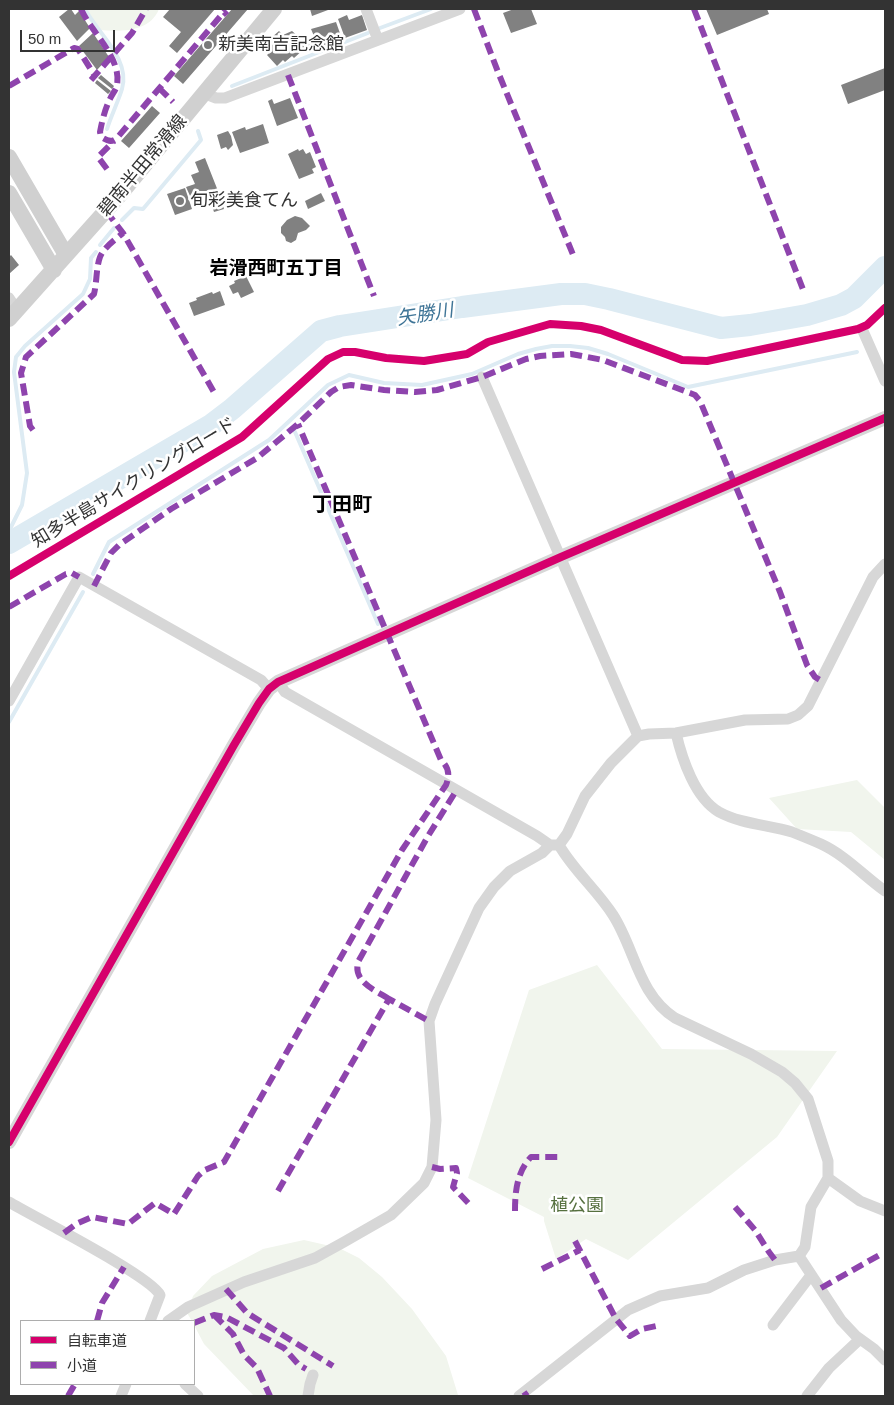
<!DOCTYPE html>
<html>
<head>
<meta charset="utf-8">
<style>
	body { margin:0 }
	#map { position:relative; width:894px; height:1405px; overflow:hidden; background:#fff; font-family:Helvetica,"Noto Sans JP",sans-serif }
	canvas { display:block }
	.frame { position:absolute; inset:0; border:10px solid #333; pointer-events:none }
	.legend { position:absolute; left:20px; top:1320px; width:175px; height:65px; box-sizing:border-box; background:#fff; border:1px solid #adadad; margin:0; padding:6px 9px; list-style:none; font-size:15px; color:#333 }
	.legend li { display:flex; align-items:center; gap:10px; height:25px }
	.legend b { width:25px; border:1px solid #adadad }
	.scale { position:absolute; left:20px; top:30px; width:95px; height:22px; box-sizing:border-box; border:2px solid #333; border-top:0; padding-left:6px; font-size:15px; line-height:18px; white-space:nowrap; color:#333; -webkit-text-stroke:4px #fff; paint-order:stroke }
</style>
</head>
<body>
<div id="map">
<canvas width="894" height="1405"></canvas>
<div class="frame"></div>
<ul class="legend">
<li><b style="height:6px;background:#d6006c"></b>自転車道</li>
<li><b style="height:6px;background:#8e44ad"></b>小道</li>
</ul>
<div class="scale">50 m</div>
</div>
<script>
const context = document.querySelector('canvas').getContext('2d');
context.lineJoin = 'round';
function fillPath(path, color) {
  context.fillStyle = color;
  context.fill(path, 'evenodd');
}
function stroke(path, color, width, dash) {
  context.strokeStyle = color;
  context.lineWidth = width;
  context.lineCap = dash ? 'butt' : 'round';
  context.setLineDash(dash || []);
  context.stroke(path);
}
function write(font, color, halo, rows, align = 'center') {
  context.font = font + ' Helvetica,"Noto Sans JP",sans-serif';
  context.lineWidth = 5;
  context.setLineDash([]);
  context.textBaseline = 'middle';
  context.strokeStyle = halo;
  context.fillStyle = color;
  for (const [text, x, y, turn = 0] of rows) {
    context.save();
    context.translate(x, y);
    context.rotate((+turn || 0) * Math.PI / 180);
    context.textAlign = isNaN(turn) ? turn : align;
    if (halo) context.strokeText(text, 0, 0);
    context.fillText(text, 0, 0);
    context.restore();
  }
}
const green = new Path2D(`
	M80 9H159C150 32 121 32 100 30Z
	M857 780 885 808V860L851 832 797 829 769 798Z
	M597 965 662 1049 837 1051 777 1137 628 1260 586 1239 556 1259 544 1221V1217L468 1178 529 990Z
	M304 1240 339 1248 359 1258 382 1277 412 1309 446 1356 458 1395 456 1396H254L204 1344 194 1325V1321H192L187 1313 193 1296 212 1276 263 1249Z`);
const stream = new Path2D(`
	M85 9C97 33 131 59 122 89 118 102 111 116 107 129
	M380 28 431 9
	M232 86 368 33
	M122 220 134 208 143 209 201 140 198 131
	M100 245 114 228
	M295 432 378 624
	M9 531 22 505 27 473 14 372 16 357 25 346 83 294 90 279 91 258 96 252
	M93 574 109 542 269 440 328 385 349 375 384 383 422 385 472 374 518 354 536 349 552 346H570L588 348 608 354 688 387 857 352
	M9 722 83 592`);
const river = new Path2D(`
	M9 543 211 425 232 409 321 331 340 326 462 307 561 294H585L609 299 721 328 750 325 807 315 841 305 854 298 885 267`);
const building = new Path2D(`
	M69 9H71L75 15 79 11 90 28 77 41 59 17Z
	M170 9H215L177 53 169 46 181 32 163 17Z
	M232 9H248L183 84 174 76Z
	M310 9H327L328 10 312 16Z
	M514 9H531L537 24 511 33 503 13Z
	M706 9H767L769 14 717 35Z
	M347 15 349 20 362 15 367 30 345 38 338 19Z
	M336 22 342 39 319 48 311 29Z
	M279 31 283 35 292 31 300 38 305 36 313 45 305 52 303 50 294 58 292 56 285 62 283 60 277 66 267 55 272 50 269 47 274 42 271 38Z
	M93 33 109 57 97 70 79 46Z
	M885 68V90L848 104 841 85Z
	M101 75 114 86 112 89 98 78Z
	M97 80 111 91 108 94 95 83Z
	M290 98 298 118 277 126 268 101 272 99 274 104Z
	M152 106 160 113 129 148 121 141Z
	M263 124 269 143 240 153 232 132 245 127 246 130Z
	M228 131 231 136 233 145 228 150 226 147 221 149 217 135Z
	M298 149 299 151 303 149 306 154 310 152 316 167 312 169 314 173 299 179 288 154Z
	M205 158 218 191 198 198 197 196 191 198 186 187 195 184 191 175 199 172 195 162Z
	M185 188 192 209 175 215 167 194Z
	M219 193 224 209 214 212 209 197Z
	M321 193 325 201 308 209 305 201Z
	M295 216 302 218 310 226 306 230 298 233 296 240 291 243 286 241 285 237 281 233V227L287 220Z
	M11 255 19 265 9 274V257Z
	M246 276 254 292 241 298 238 292 233 294 229 286 235 283 234 281Z
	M220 291 225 305 194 316 189 303 197 300 196 298 212 292 213 294Z`);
const minor = new Path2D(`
	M366 9 378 40
	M203 93 216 98H225L460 9
	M9 298 17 310
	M863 331 885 381
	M482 377 638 736
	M278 682 285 692 537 836 550 845H559L567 834 585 796 611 763 638 736 649 734 676 733 745 720 788 719 798 715 808 706 873 577 885 564
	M9 701 79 577 261 680 269 689
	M676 733C682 759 695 798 719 812 741 824 769 825 792 832 802 836 812 840 821 844 845 855 864 876 885 891
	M559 845C574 871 597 890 613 915 635 949 638 994 675 1018L751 1054 782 1072 795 1083 808 1099 828 1161V1178L811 1207 805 1247 799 1256
	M828 1178 860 1201 885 1211
	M9 1202C34 1217 151 1276 160 1295L150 1321
	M799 1256 841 1320 856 1336 874 1349 885 1360
	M168 1321 188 1307 244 1282 315 1258 344 1242 391 1215 424 1183 432 1167 436 1120 429 1021 435 1004 479 908 494 887 510 871 542 853 550 845
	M773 1325 811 1275
	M185 1384 198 1396
	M121 1396 126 1384
	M308 1396 310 1384 313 1375
	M519 1396 628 1310 660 1296 708 1288 744 1270 775 1260 799 1256
	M807 1396 829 1368 860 1339`);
const tertiary = new Path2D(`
	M9 1142 234 745 259 703 269 689 278 682 561 557 885 418`);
const secondary = new Path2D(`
	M9 157 66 255
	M9 193 54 270
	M9 319 118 197 274 9`);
const quiet = new Path2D(`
	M81 9C91 32 122 58 117 85 116 90 112 94 110 99 105 109 102 121 100 132L101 137C108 141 111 143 117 138L224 12 227 15
	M474 9 498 72 574 257
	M694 9 804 292
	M288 75 374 296
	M91 80 132 33 146 9
	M9 86 74 48 78 49 95 76
	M159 88 173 102
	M107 169 98 157 114 141
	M106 211 123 233 215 394
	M33 430 30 426 21 373 26 357 94 294C97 282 96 268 100 257 104 247 116 239 123 233
	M94 586 111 553 119 545 171 509 257 458 298 424 331 392 339 387 351 385 384 390 415 392 437 390 482 377 526 359 540 356 571 354 603 360 690 393 695 395 700 401 780 592 807 665 815 677 820 680
	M9 607 66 574 72 573 79 577
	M389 999C375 990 353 982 358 962L428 836 456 791
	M432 1167 440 1169 456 1168 457 1173 453 1187 472 1207
	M278 1191 389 999 429 1021
	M735 1207 755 1230 769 1252 775 1260
	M515 1211C515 1191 517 1172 531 1157H559
	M64 1233 76 1224 92 1217 128 1224 155 1203 174 1214 198 1176 205 1170 224 1162 402 850 446 785C450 774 449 768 441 760L298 424
	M575 1241 616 1319 630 1336 642 1329 661 1325
	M542 1269 580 1250
	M821 1288 883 1253
	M226 1289 247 1313 333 1366
	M214 1315 233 1334 244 1355 257 1368 270 1396
	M97 1321 102 1303 124 1267
	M194 1323 214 1315 226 1317 284 1348 299 1365 306 1369
	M524 1392 527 1396
	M68 1396 75 1384`);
const cycleway = new Path2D(`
	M9 576 242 437 328 359 343 352H355L386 358 424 361 467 354 488 342 550 324 581 326 601 330 682 360 707 361 858 329 867 325 885 308
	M9 1142 234 745 259 703 269 689 278 682 561 557 885 418`);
const markers = [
	[208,45,5,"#7a7a7a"],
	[180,201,5,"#7a7a7a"]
];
const poiNames = [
	["新美南吉記念館",218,45],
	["旬彩美食てん",190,201]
];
const streetNames = [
	["碧南半田常滑線",143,166,-50],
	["知多半島サイクリングロード",134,483,-31]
];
const parkNames = [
	["植公園",577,1206]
];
const neighbourhoodNames = [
	["岩滑西町五丁目",276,269]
];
const waterNames = [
	["矢勝川",425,315,-9]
];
const quarterNames = [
	["丁田町",342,505]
];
fillPath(green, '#f1f5ed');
stroke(stream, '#ddebf3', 4);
stroke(river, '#ddebf3', 22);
fillPath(building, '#818181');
stroke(minor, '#d7d7d7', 11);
stroke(tertiary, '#d7d7d7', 14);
stroke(secondary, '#d0d0d0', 16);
stroke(quiet, '#8e44ad', 6, [12, 6]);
stroke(cycleway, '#d6006c', 8);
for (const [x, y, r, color] of markers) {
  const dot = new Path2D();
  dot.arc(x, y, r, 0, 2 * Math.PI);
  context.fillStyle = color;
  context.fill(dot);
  stroke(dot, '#fff', 2);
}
write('18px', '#333', '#fff', poiNames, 'left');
write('18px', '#333', '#fff', streetNames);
write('18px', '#56703f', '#fff', parkNames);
write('bold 19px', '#000', '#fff', neighbourhoodNames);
write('italic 19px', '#3f7597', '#fff', waterNames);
write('bold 20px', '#000', '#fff', quarterNames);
</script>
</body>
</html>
